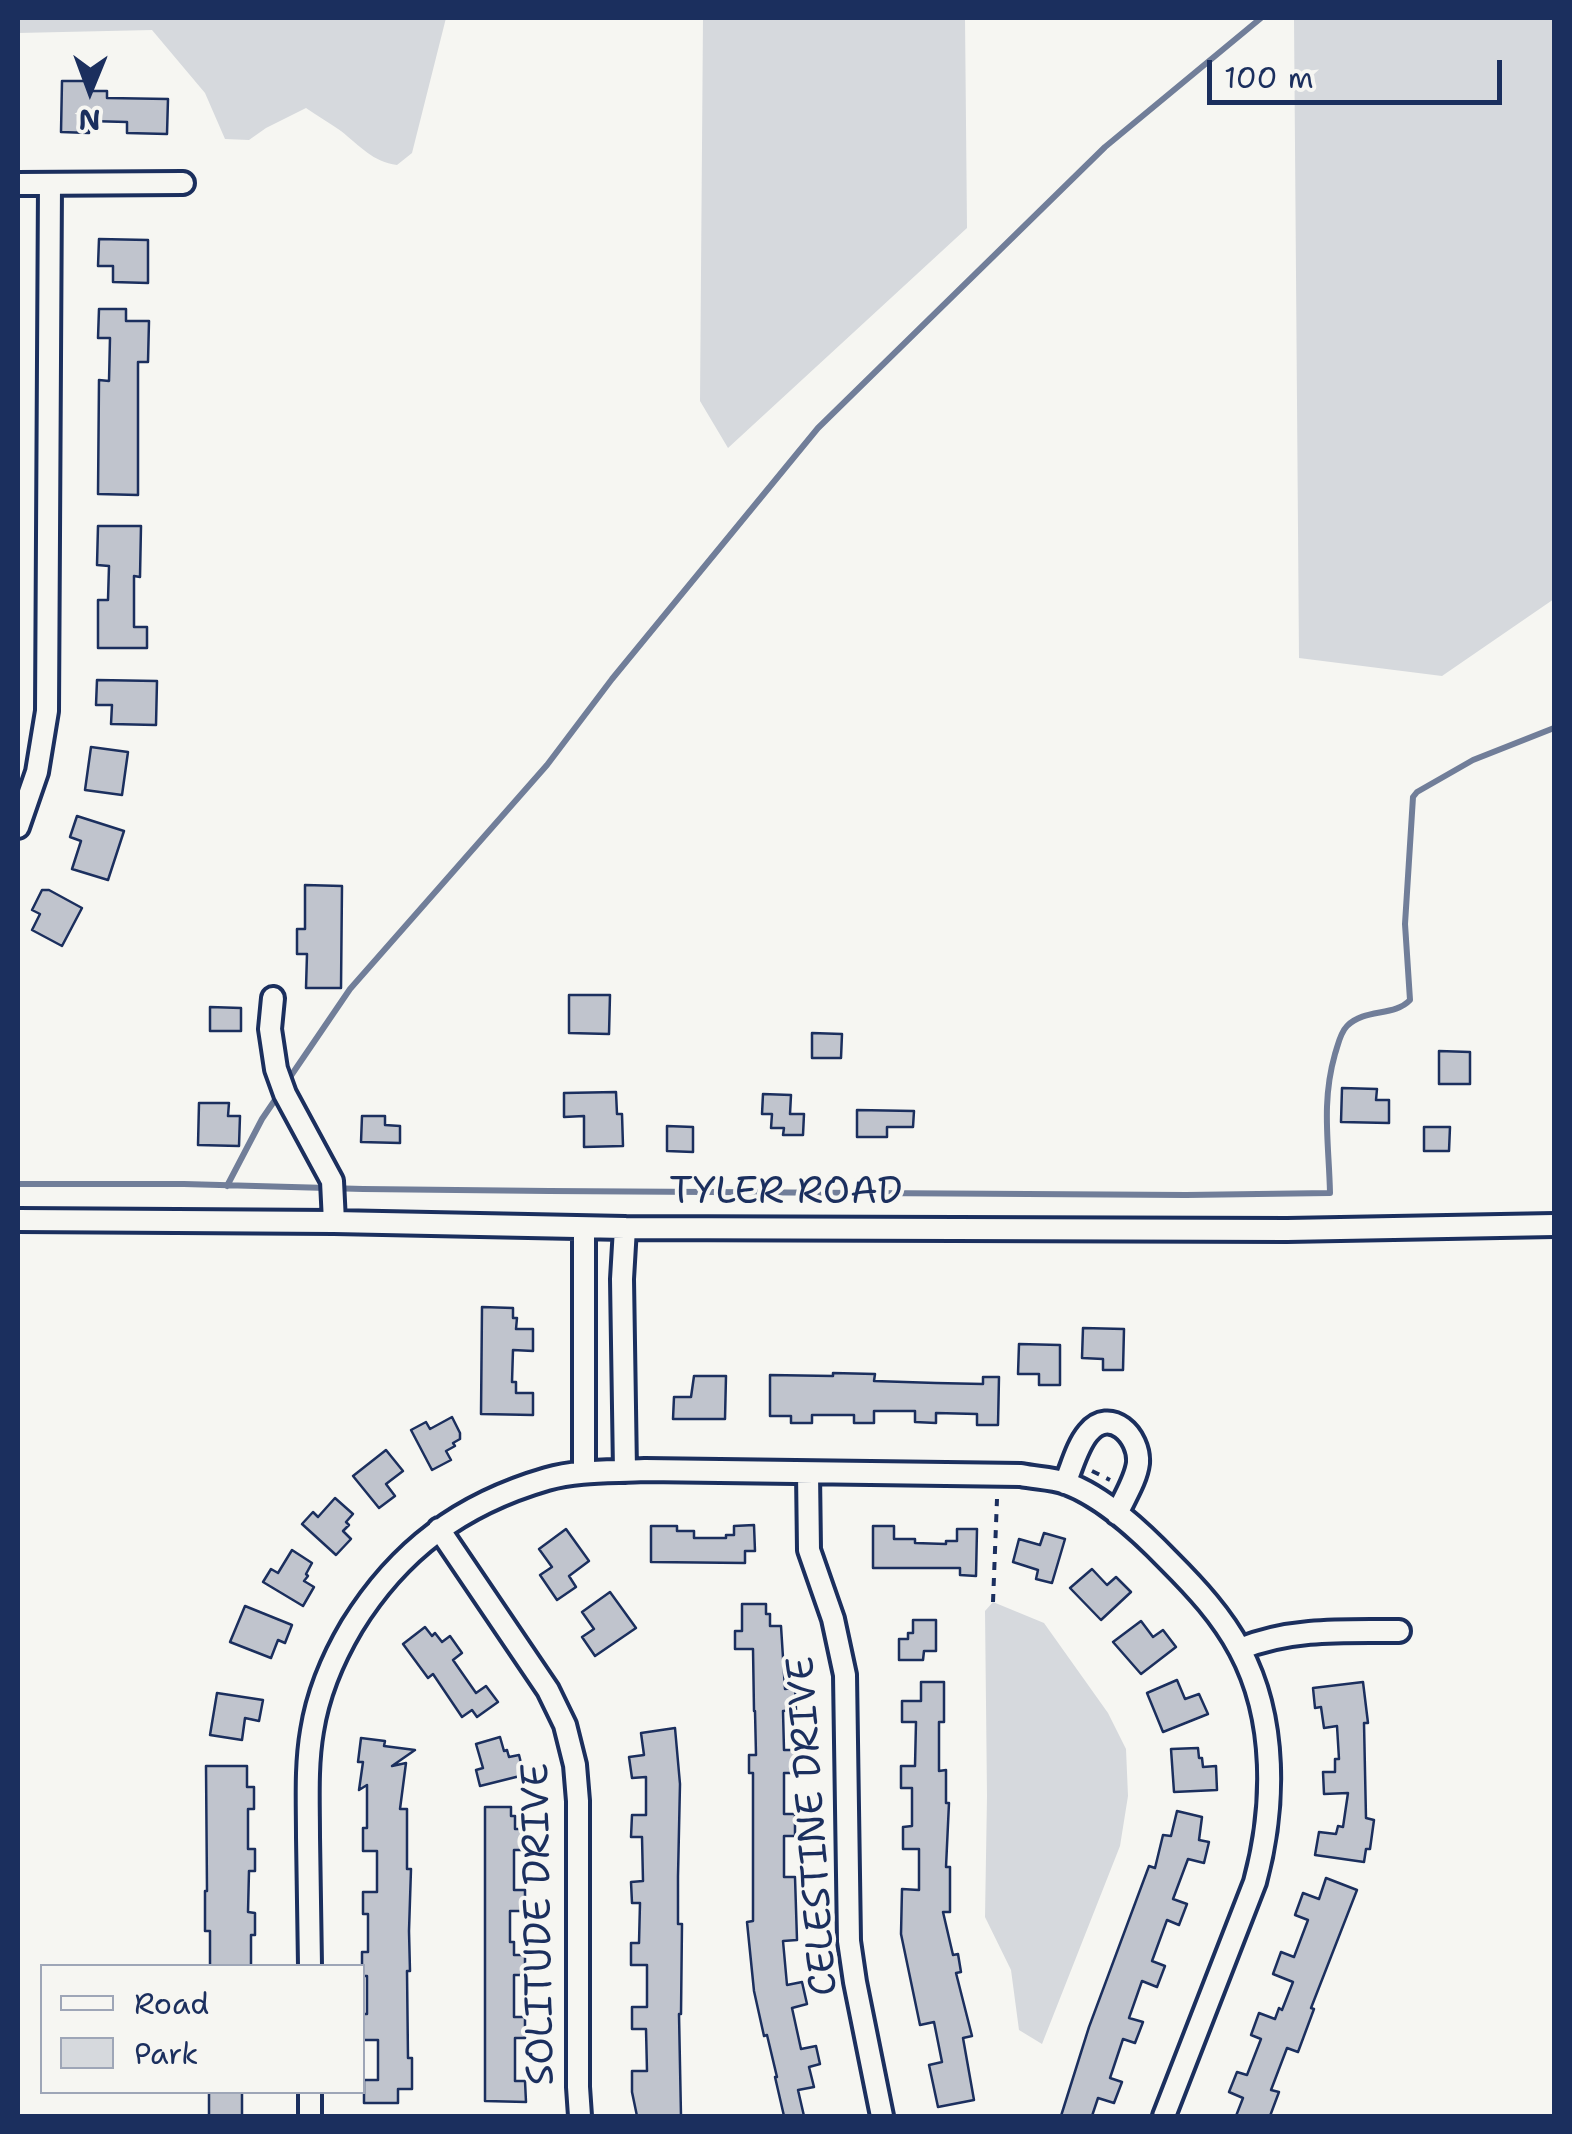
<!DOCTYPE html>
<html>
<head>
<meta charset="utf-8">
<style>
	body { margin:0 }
	#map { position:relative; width:1572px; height:2134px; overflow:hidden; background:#f6f6f2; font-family:"Shantell Sans",sans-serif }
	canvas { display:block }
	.frame { position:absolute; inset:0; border:20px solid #1b2f5e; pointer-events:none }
	.legend { position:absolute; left:40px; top:1964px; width:325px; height:130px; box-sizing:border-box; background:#f6f6f2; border:2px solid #9ea6b7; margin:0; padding:12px 18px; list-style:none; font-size:30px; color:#1b2f5e }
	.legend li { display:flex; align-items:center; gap:20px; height:50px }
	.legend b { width:50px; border:2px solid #9ea6b7 }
	.north { position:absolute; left:40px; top:40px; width:100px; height:100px; -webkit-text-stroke:8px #f6f6f2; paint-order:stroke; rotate:181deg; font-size:28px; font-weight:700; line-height:40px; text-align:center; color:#1b2f5e }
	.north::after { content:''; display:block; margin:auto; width:35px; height:45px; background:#1b2f5e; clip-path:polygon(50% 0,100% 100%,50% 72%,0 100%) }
	.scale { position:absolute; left:1207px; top:60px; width:295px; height:45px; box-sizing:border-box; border:5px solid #1b2f5e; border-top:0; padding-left:12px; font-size:30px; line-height:35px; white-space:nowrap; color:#1b2f5e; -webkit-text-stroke:8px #f6f6f2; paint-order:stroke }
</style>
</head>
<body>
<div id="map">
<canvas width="1572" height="2134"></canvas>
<div class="frame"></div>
<ul class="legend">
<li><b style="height:12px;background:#f6f6f2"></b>Road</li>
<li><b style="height:28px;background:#d6d9dd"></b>Park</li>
</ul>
<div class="north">N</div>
<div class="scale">100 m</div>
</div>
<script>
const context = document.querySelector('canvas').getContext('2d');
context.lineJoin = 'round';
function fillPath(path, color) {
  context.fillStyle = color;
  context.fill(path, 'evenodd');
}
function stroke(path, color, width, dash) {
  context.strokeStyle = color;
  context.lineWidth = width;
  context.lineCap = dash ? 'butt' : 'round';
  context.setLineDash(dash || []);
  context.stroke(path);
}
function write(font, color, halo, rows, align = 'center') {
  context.font = font + ' "Shantell Sans",sans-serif';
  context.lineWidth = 8;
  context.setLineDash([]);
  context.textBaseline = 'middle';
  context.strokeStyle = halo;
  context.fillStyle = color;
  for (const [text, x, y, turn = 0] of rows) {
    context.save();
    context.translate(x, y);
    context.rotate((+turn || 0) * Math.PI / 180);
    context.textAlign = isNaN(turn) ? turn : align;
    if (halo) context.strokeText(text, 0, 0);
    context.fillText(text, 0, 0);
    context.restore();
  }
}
const green = new Path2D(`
	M18 18H446L412 153 397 165C373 162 360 146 341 131 330 123 317 116 306 108L266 128 249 140 225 139 205 93 152 30 18 33Z
	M703 18H965L967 228 728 448 700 401Z
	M1294 18H1554V599L1442 676 1299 658Z
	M993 1602 1044 1623 1108 1713 1126 1749 1128 1796 1120 1846 1042 2044 1019 2030 1011 1970 985 1917 987 1796 985 1611Z`);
const stream = new Path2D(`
	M286 1083 350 989 547 765 612 679 818 428 1105 147 1261 18
	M18 1184H184L363 1189 549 1191 1186 1195 1330 1193C1329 1144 1321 1103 1335 1054 1338 1045 1340 1033 1347 1026 1365 1008 1394 1017 1410 1000L1405 924 1413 797 1417 792 1473 760 1554 728
	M227 1186 262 1119 279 1094`);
const building = new Path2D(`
	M62 81H90V91H107V98L168 99 167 134 127 133V122L89 121V133L61 132Z
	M99 239 148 240V283L113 282V266H98Z
	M99 309H126V321H149L148 362H138V495L98 494 99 380 109 381 110 338H98Z
	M98 526H141L140 577 134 576V627H147V648H98V600H108L109 566 97 565Z
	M97 680 157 681 156 725 111 724 112 705H96Z
	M91 747 128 752 122 795 85 790Z
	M77 816 124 831 108 880 72 869 81 841 70 837Z
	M305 885 342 886 341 988H306L307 954H297V929H305Z
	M42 890H49L82 908 62 946 32 930 40 914 32 910Z
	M569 995H610L609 1034 569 1033Z
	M210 1007 241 1008V1031H210Z
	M812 1033 842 1034 841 1058H812Z
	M1439 1051 1470 1052V1084H1439Z
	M1342 1088 1377 1089 1376 1100H1389V1123L1341 1122Z
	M616 1092 617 1114H622L623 1146 584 1147V1116L564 1117V1093Z
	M763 1094 791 1095 790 1114H804L803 1135H783L784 1128H771L772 1114H762Z
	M199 1103H229L228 1116H240L239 1146 198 1145Z
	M857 1110 914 1111 913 1127H887V1137H857Z
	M362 1116H385V1125L400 1126V1143L361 1142Z
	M667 1126 693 1127V1152L667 1151Z
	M1424 1127H1450L1449 1151H1424Z
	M482 1307 513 1308V1318H517L516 1329H533V1351L513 1350 512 1382H516V1393H533V1415L481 1414Z
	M1083 1328 1124 1329 1123 1370H1103V1359L1082 1358Z
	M1019 1344 1060 1345V1385H1039V1374H1018Z
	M833 1373 875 1374 874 1381 936 1383 983 1384V1377H999L998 1425H977V1414L936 1413V1423L915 1422V1411H874V1423H854V1415H812V1423H791V1416H770V1375L833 1376Z
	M694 1376H726L725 1419H673L674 1397H691Z
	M452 1417 460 1433V1439L453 1443 455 1446 446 1451 451 1460 432 1470 411 1430 426 1422 430 1429Z
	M386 1450 403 1471 386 1484 395 1496 379 1508 353 1476Z
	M335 1498 353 1514 346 1522 349 1525 343 1531 351 1539 336 1555 302 1524 313 1512 318 1517Z
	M754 1525 755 1551H745V1563L651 1562V1526H677V1531H694V1538H726V1535H734V1526Z
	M873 1526H894V1539H915V1543L946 1544V1541H957V1529H977L976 1576 960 1575V1568H873Z
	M566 1529 589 1561 569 1576 576 1587 557 1600 540 1575 552 1567 539 1549Z
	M1044 1533 1065 1539 1052 1583 1036 1579 1038 1570 1013 1562 1019 1539 1040 1545Z
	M292 1550 312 1563 306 1574 308 1576 304 1581 314 1587 303 1606 263 1582 271 1569 278 1573Z
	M1092 1569 1107 1585 1116 1577 1131 1592 1101 1620 1070 1588Z
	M610 1592 636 1628 595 1656 582 1637 594 1629 582 1612Z
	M742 1604H766V1614H770V1626H781L785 1689 795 1688 796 1710 783 1711 784 1750H795V1773H784V1814H795V1836H784V1877H795L797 1940 783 1941 787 1985 802 1982 807 2004 792 2008 801 2049 816 2046 820 2064 809 2067 814 2087 798 2090 804 2116H784L775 2077H777L767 2035 764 2036 754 1991 747 1922 753 1921V1773H749V1755H756L755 1711H754L753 1649H735V1631H742Z
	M245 1606 292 1625 285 1643 278 1640 271 1658 230 1642Z
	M913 1620H936V1651H924L923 1660H899V1639H908V1633H913Z
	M1141 1621 1153 1637 1163 1630 1176 1647 1141 1674 1113 1642Z
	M425 1627 432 1636 435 1633 442 1642 450 1636 462 1653 453 1660 476 1693 486 1686 498 1702 477 1717 472 1710 462 1717 433 1674 428 1678 403 1644Z
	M1177 1680 1185 1699 1199 1694 1208 1714 1163 1732 1147 1693Z
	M921 1682H944V1722H939V1771L946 1770V1803H949L946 1867H950V1912H943L953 1955 958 1954 961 1972 956 1973 972 2036 963 2038 974 2100 938 2107 929 2065 942 2062 934 2022 920 2025 901 1934 902 1889 919 1890V1849H903V1827L912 1826V1788H901V1766H915L916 1722H902V1701H921Z
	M1363 1682 1368 1723H1364L1366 1818 1374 1820 1370 1849H1366L1364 1862 1315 1855 1319 1832 1336 1834 1338 1826 1343 1827 1348 1793 1324 1794 1323 1772H1335V1759H1339L1337 1726 1324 1728 1321 1707 1315 1708 1313 1688Z
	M217 1693 263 1700 259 1721 245 1718 242 1740 210 1735Z
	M675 1728 680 1784 678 1876V1924H682L681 2014H679L681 2116H637L632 2092V2071H647L646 2029H632V2007H647V1965H631V1943H639L640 1903H632L631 1882 643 1881 642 1837H631L632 1815H646V1777L632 1778 629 1757 644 1755 641 1733Z
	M500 1737 504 1751 507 1750 509 1757 519 1755 524 1775 480 1786 476 1770 483 1768 476 1744Z
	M361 1738 385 1741 384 1746 415 1750 392 1766 406 1763 400 1809H407V1869H411L409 1931 410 1971H407L408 2058H412V2089H398V2103H364V2080H378V2040H363V2014H367V1976H362V1952H368V1914H363V1892H377V1851H363V1828H367V1785L359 1790 363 1762H358Z
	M1198 1748 1199 1758H1202L1203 1767 1216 1766 1217 1790 1174 1792 1171 1749Z
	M206 1766H247V1787H254V1809H248V1849H255V1871H249L248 1912 255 1913V1935H251V1966H210V1931H205V1891H207Z
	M485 1807H511V1816H515V1829H526V1850H514V1890H525V1911H510V1942H514V1955H525V1975H514V2017H525V2038H515V2081H525L526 2102 485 2101Z
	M1177 1811 1202 1817 1199 1840 1209 1842 1204 1863 1188 1859 1173 1899 1187 1904 1179 1925 1167 1920 1152 1961 1165 1966 1157 1987 1142 1981 1129 2018 1143 2022 1135 2043 1123 2039 1110 2078 1122 2082 1114 2103 1098 2098 1092 2116H1061L1089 2027 1149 1866 1155 1868 1163 1835 1171 1836Z
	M1326 1878 1357 1890 1311 2008 1314 2009 1298 2052 1287 2048 1271 2090 1279 2092 1270 2116H1236L1243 2098 1229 2092 1237 2072 1247 2075 1261 2039 1251 2035 1259 2013 1275 2019 1279 2008 1282 2010 1293 1982 1273 1974 1281 1952 1294 1957 1308 1920 1295 1915 1303 1893 1319 1899Z
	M209 2092H242V2116H209Z`);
const path = new Path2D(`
	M1092 1471 1110 1480
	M993 1602 997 1499`);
const minor = new Path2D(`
	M18 184 183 183
	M18 827 37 772 47 711 50 184
	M273 998 270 1029 276 1069 285 1094 332 1181 334 1222
	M18 1220 334 1222 625 1228 1287 1230 1554 1225
	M584 1228V1472
	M625 1228 622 1279 625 1471
	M808 1473 809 1550 833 1619 845 1675 849 1941 855 1982 882 2116
	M1065 1483C1072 1467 1077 1446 1088 1433 1110 1406 1140 1436 1138 1463 1136 1480 1124 1498 1117 1514
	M439 1529 548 1690 565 1725 575 1765 578 1801V2087L580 2116
	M1240 1649C1290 1628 1346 1631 1399 1631
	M310 1966C309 1923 309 1880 308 1837 308 1802 306 1766 312 1731 318 1693 333 1658 352 1626 399 1550 461 1504 547 1479 579 1470 612 1472 645 1470L1021 1475C1035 1478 1052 1478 1066 1483 1104 1497 1141 1532 1169 1561 1196 1588 1222 1616 1240 1650 1277 1719 1275 1808 1255 1882L1164 2116
	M310 2116V2092`);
const streetNames = [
	["TYLER ROAD",786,1193],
	["CELESTINE DRIVE",814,1826,-94],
	["SOLITUDE DRIVE",540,1924,-91]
];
fillPath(green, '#d6d9dd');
stroke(stream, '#717e99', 6);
fillPath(building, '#c0c4cd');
stroke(building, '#1b2f5e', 2.5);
stroke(minor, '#1b2f5e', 28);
stroke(path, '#1b2f5e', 4, [8, 8]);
stroke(minor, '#f6f6f2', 20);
write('38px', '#1b2f5e', '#f6f6f2', streetNames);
</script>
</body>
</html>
